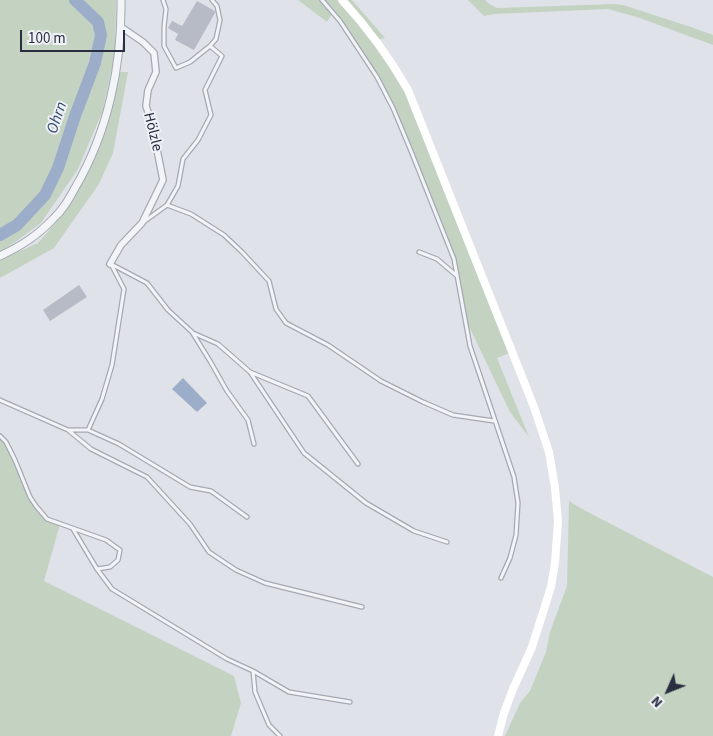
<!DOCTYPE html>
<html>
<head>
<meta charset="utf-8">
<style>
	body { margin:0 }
	#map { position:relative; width:713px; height:736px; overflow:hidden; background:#e0e2e9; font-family:"Source Sans 3",sans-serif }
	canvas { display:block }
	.north { position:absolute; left:643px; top:666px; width:50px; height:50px; -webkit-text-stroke:4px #eff1f6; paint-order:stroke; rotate:226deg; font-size:14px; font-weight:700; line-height:20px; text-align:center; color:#292f40 }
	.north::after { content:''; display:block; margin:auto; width:18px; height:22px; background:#292f40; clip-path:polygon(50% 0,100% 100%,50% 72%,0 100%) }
	.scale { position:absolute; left:20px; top:30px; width:105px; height:22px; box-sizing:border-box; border:2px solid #292f40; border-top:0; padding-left:6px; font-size:15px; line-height:18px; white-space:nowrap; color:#292f40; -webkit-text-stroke:4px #eff1f6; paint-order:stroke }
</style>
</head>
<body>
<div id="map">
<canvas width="713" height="736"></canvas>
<div class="north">N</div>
<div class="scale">100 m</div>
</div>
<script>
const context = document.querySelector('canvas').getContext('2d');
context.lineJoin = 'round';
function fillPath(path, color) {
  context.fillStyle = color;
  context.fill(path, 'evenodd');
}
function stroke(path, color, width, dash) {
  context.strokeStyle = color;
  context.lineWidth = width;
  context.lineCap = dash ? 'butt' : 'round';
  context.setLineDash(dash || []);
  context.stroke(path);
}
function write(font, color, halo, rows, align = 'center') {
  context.font = font + ' "Source Sans 3",sans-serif';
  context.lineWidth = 4;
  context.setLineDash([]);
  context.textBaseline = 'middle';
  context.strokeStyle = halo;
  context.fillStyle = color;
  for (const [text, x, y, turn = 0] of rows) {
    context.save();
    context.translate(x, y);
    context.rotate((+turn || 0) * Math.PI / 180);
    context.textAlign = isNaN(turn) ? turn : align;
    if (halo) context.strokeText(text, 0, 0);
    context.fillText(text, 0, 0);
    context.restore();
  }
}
const green = new Path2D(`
	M0 0H116L115 53 103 110 78 169 41 223 0 253Z
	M298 0H352L385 38 376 40 408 90 512 352 497 358 529 437 510 412 464 316 454 259 411 151 377 77 340 21 332 14 327 22Z
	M468 0H485L488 3 497 8 615 4 623 5 691 27 713 35V45L637 17 608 9 494 14 484 16Z
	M120 72H128L113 153 99 184 54 248 0 278V260L38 243 65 212 100 147Z
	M0 438 6 442 30 497 47 519 60 524 44 581 234 676 241 703 231 736H0Z
	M569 501 582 509 713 577V736H505L520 703 530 691 546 652 550 632 567 586Z`);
const water = new Path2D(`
	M183 378 207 403 197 412 172 389Z`);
const river = new Path2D(`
	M0 235 17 225 45 195 58 168 75 116 95 63 101 35 98 22 75 0`);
const building = new Path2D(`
	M197 1 215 11V13L194 50 175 40 178 34 168 28 172 21 182 26Z
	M79 285 87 297 50 321 43 310Z`);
const service = new Path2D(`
	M163 0 166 9 164 27V46L176 68 190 62 210 46 222 56 205 90 211 115 198 140 183 159 178 186 167 205
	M322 0 340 21 377 77 393 108 411 151 454 259 470 346 514 477 518 503 516 535 510 558 501 578
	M210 46 216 39 220 20 217 6 212 0
	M145 221 167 205 191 214 224 235 242 252 269 281 276 309 286 323 328 345 381 381 423 402 453 415 494 421
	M419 252 437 259 457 276
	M111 264 147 283 168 310 192 332 210 361 227 391 248 420 254 444
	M193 333 218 344 250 372 308 396 358 464
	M250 372 304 453 366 503 414 531 447 542
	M0 400 68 430H88L102 399 112 365 124 289 111 264
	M68 430 91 449 147 477 190 524 209 552 236 570 265 583 362 607
	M88 430 119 444 190 487 211 491 247 517
	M0 436 6 442 15 460 30 497 36 506 47 519 106 540 120 550 118 560 110 567 97 569
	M73 529 97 569 112 589 227 659 253 671 255 692 269 725 280 736
	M253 671 289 692 350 702`);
const minor = new Path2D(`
	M110 264 121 245 142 223 163 180 152 124 146 106 148 90 156 72 154 53 143 42 121 27`);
const tertiary = new Path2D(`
	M0 256C21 246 37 236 53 219 63 210 69 199 75 188 108 132 122 65 121 0`);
const secondary = new Path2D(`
	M342 0C368 28 389 57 408 90L534 407 549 452 555 488 558 521 555 563 551 587 532 647 513 689 504 713 498 736`);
const streetNames = [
	["Hölzle",152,132,76]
];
const waterNames = [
	["Ohrn",58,118,-71]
];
fillPath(green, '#c4d2c1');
fillPath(water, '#9badc8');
stroke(river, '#9badc8', 12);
fillPath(building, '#b7bbc5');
stroke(service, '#a5a9b3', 5.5);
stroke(minor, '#a5a9b3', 8);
stroke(tertiary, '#a5a9b3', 9);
stroke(service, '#f2f4f7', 3);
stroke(minor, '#f2f4f7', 5.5);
stroke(tertiary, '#f2f4f7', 7);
stroke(secondary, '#fff', 8);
write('15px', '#292f40', '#eff1f6', streetNames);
write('italic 16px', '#344a73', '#eff1f6', waterNames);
</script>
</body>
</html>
